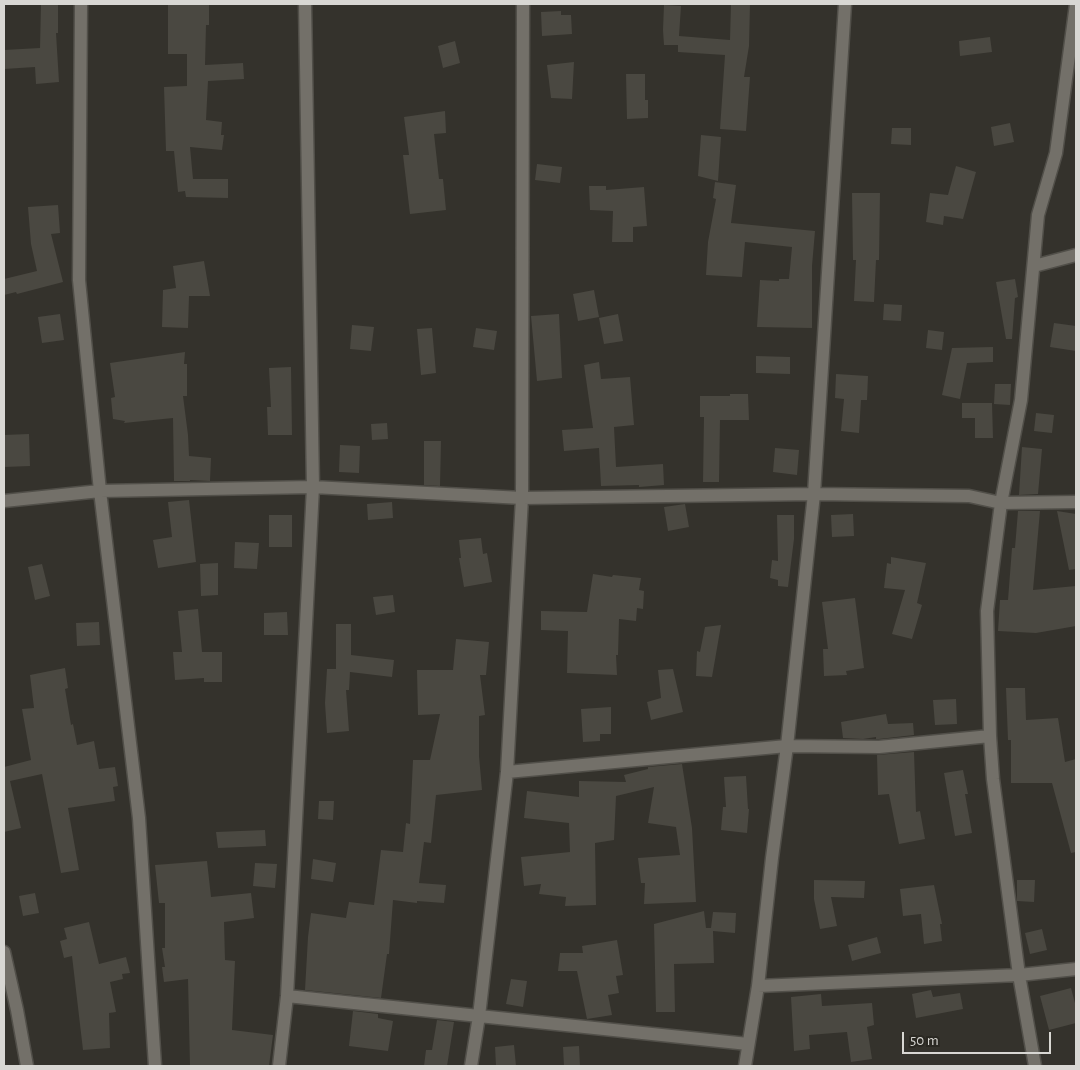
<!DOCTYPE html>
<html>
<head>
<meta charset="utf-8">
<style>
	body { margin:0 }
	#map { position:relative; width:1080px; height:1070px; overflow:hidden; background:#34322c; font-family:"Alegreya Sans",sans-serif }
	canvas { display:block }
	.frame { position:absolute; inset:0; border:5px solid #d8d7d3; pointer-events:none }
	.scale { position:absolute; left:902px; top:1032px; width:149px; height:22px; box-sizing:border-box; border:2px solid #d8d7d3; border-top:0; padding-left:6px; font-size:15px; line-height:18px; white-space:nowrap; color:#d8d7d3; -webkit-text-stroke:4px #2a2822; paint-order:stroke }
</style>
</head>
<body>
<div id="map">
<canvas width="1080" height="1070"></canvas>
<div class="frame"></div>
<div class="scale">50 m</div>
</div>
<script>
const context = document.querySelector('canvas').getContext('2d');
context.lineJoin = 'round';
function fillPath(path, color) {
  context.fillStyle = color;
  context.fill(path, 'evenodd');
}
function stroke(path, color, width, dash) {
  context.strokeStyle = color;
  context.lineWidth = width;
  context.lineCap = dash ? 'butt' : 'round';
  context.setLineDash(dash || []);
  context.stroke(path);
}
const building = new Path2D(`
	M41 4H58V33H56L59 82 36 84 35 67 4 69V50L40 48Z
	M168 4H209V25H206L205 65 243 63 244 79 208 81 206 120 222 122 221 135H224L222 150 190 147 193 179H228V198L186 197 185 191 178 192 174 151H166L164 87 187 86V54H168Z
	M731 4H750L749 46 744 77H750L746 131 720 129 725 55 678 52V45H664L663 30 664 5 681 6 679 36 730 40Z
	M561 11V15H571L572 34 542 36 541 12Z
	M990 37 992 52 960 56 959 41Z
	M455 41 460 63 443 68 438 46Z
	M574 62 572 99 551 98 547 65Z
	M626 74H645V100H648V118L627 119Z
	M445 111 446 133 434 134 439 179H443L446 210 410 214 403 155H409L404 117Z
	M1010 123 1014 142 994 146 991 127Z
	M892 128H911V145L891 144Z
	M701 135 721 137 718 181 698 176Z
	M537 164 562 167 560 183 535 180Z
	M956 166 976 172 963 219 944 216 943 225 926 222 930 193 948 195Z
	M715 182 736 185 731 223 815 231 812 266V328L757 327 760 280 779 281V279H789L792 247 745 242 742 277 706 275 708 242 716 199 713 198Z
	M589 186H606V190L644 187 647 226 633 227V242H612L613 211 590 210Z
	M852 193H880L879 260H876L874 302 854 301 856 260H853Z
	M58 205 60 233 51 234 63 282 17 294 16 292 4 295V279L37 271 31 244 28 207Z
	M204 261 210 296H189L188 328 162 327 163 290 176 288 173 266Z
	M1015 279 1018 297 1015 298 1012 339H1006L996 282Z
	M594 290 599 317 578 321 573 294Z
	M884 304 902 305 901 321 883 320Z
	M60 314 64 340 42 343 38 317Z
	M559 314 562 378 537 381 531 316Z
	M618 314 623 341 604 344 599 318Z
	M1054 323 1076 326V351L1050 347Z
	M352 325 374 327 371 351 350 349Z
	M432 328 436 373 421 375 417 329Z
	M476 328 497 331 494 350 473 347Z
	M928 330 944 332 942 350 926 348Z
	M993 347V362L967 363 960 399 942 395 952 348Z
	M185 352 184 364H187V396H183L188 435 189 456 211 458 210 481 190 480V481H174L173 418 124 423 125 421 113 419 111 398 115 397 110 363Z
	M756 356 790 357V374L756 373Z
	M599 362 601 379 630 377 634 425 614 427 616 467 663 464 664 485 639 487V485L601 486 599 448 564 451 562 430 593 428 584 365Z
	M291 367 292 435H268L267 407H271L269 368Z
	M836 374 868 376 867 400H861L859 433 841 431 844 399 835 398Z
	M995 384H1011L1010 405 994 404Z
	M730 394H748L749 420H720L719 482H703L704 417H700V396H730Z
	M962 403H992L993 438H975V418H962Z
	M1036 413 1054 415 1052 433 1034 431Z
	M387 423 388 439 372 440 371 424Z
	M29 434 30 466 4 467V435Z
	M424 441H441L440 486 424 485Z
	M340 445 360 446 359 473 339 472Z
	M1022 447 1042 449 1038 494 1019 495Z
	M775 448 799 450 797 475 773 472Z
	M189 500 196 562 158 568 153 540 172 537 168 502Z
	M392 502 393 518 368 520 367 504Z
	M685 504 689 527 668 531 664 507Z
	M1018 511H1040L1033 590 1076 586V626L1036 633 998 631 1000 600H1008L1012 548H1015Z
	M1057 511 1076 514V569L1069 570Z
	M853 514 854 536 832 537 831 515Z
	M269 515H292V547H269Z
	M777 515H794V539L788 587 778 586V580L770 578 772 560 778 561Z
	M481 538 483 554 487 553 492 582 464 587 459 558H461L459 540Z
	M235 542 259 543 257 569 234 568Z
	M891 557 926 563 917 603 922 605 912 639 892 634 905 590 884 588 887 563 891 564Z
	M218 563V595L201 596 200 564Z
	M42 564 50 596 35 600 28 567Z
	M593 574 612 577 613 575 641 578 639 590 644 591 643 609 637 608 636 621 619 619 618 655H616L617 675 567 673 568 631 541 630V611L587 612Z
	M393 595 395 612 376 615 373 597Z
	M855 598 864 668 846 671 847 675 824 676 823 649H828L822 602Z
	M198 609 202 652H222V682H204V678L175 680 173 652H182L178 611Z
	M287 612 288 635H264V613Z
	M99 622 100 645 77 646 76 623Z
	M336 624H351V655L394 660 392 677 350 672 349 690H346L349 731 327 733 325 703 327 669H336Z
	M721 625 712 677 696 676 697 651 700 652 705 627Z
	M456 639 489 642 486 675H480L485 715 479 716V756L482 790 436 795 431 843 424 842 419 883 446 885 444 903 417 901V903L393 900 389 954H387L381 998 305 990 308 937 311 913 346 918 349 902 374 905 381 850 403 852 406 823 410 824 413 760H430L440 714 418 715 417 670H453Z
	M65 668 68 688 65 689 71 725 73 724 77 745 94 741 99 769 115 767 118 786 113 787 115 801 68 808 79 870 61 873 42 774 10 781 21 828 4 832V767L31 760 22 709 34 708 30 675Z
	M673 669 683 712 651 720 647 702 661 698 658 670Z
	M1006 688H1025L1026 720 1058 718 1065 762 1076 759V852L1071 853 1052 783H1011V740H1008Z
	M956 699 957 724 935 725 933 700Z
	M611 707V734H600V741L583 742 581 709Z
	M886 714 888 724 913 723 914 735 879 739H876V737L863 739 843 738 841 722Z
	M914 752 916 812 920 811 925 839 899 844 889 794 878 795 877 755Z
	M682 764 692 828 696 902 644 904 645 883H641L638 858 680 855 676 827 648 823 654 787 616 796 614 840 595 843 596 905 565 906 566 897 539 894 541 884 524 886 521 857 570 852 569 823 524 818 527 791 579 797V781L626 782 624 775 648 769V767Z
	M963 770 968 794H965L972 833 955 836 944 773Z
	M746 776 748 809H749L747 833 721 830 723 807H726L724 777Z
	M319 801H334L333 820 318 819Z
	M265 830 266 846 218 848 216 832Z
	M313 859 336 863 333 882 311 879Z
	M207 861 211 897 251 893 254 918 224 922 225 960 235 961 232 1030 273 1035 269 1066H190L188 979 164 982 162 967H165L162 948H165V903H159L155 865Z
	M255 863 277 864 275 888 253 886Z
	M814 880 865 881 864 898 831 897 837 926 820 929 814 899Z
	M1017 880H1035L1034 902 1017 901Z
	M934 885 942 924H940L942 941 924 944 921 914 903 916 900 889Z
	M35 893 39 913 23 916 19 896Z
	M704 911 706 928H711L713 912 736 913 735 933 713 931 714 963 674 964 675 1012H656L654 924Z
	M89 922 99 964 126 957 130 973 122 974 123 979 110 982 116 1012 109 1013 110 1048 83 1050 72 956 64 958 60 941 67 939 64 928Z
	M1042 929 1047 950 1030 954 1025 933Z
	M877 937 881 953 852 961 848 945Z
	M617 940 623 975 616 976 619 993 608 995 612 1015 587 1019 577 971H558L560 953H583L582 946Z
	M511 979 527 981 523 1007 506 1004Z
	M1071 988 1076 1007V1023L1049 1030 1040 996Z
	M931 990 933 997 960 993 963 1009 916 1018 912 994Z
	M821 994 822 1006 872 1003 874 1025 867 1027 872 1059 851 1062 847 1032 809 1035 810 1049 794 1051 791 997Z
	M353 1011 378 1014V1018L393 1021 388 1051 349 1046Z
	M437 1020 454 1022 447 1066H424L426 1050H432Z
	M514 1045 516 1066H496L495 1047Z
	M579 1046 580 1066H564L563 1047Z`);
const minor = new Path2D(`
	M81 4 79 280 100 491 139 818 155 1066
	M1034 266 1076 255
	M4 501 100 491 313 487 522 498 814 494 969 496 1001 503 1076 502
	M507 772 787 746 879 747 990 736
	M4 952 17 1010 27 1066
	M758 986 1019 975 1076 969
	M287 996 748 1044
	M279 1066 287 996 313 487 305 4
	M471 1066 479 1016 507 772 522 498 523 4
	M745 1066 758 986 772 858 787 746 814 494 845 4
	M1035 1066 1019 975 993 779 990 736 987 611 1001 503 1021 400 1038 215 1056 153 1076 4`);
fillPath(building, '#4a4841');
stroke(minor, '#514f49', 15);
stroke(minor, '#737069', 12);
</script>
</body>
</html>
